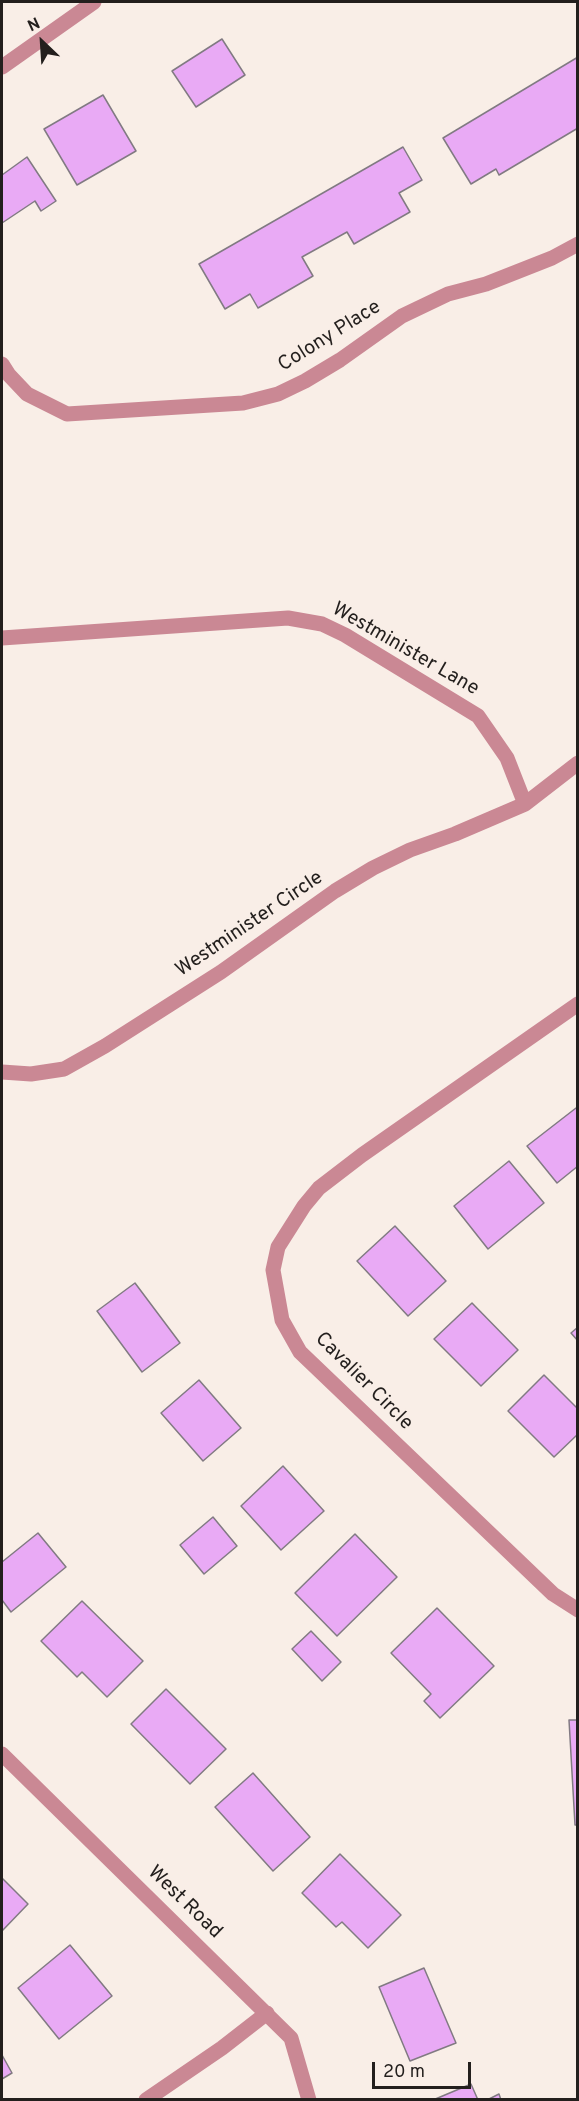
<!DOCTYPE html>
<html>
<head>
<meta charset="utf-8">
<style>
	body { margin:0 }
	#map { position:relative; width:579px; height:2101px; overflow:hidden; background:#f9eee7; font-family:Overpass,sans-serif }
	canvas { display:block }
	.frame { position:absolute; inset:0; border:3px solid #231f1d; pointer-events:none }
	.north { position:absolute; left:12px; top:12px; width:60px; height:60px; -webkit-text-stroke:4px #f9eee7; paint-order:stroke; rotate:335deg; font-size:16px; font-weight:700; line-height:24px; text-align:center; color:#231f1d }
	.north::after { content:''; display:block; margin:auto; width:21px; height:27px; background:#231f1d; clip-path:polygon(50% 0,100% 100%,50% 72%,0 100%) }
	.scale { position:absolute; left:372px; top:2062px; width:99px; height:27px; box-sizing:border-box; border:3px solid #231f1d; border-top:0; padding-left:8px; font-size:18px; line-height:21px; white-space:nowrap; color:#231f1d; -webkit-text-stroke:4px #f9eee7; paint-order:stroke }
</style>
</head>
<body>
<div id="map">
<canvas width="579" height="2101"></canvas>
<div class="frame"></div>
<div class="north">N</div>
<div class="scale">20 m</div>
</div>
<script>
const context = document.querySelector('canvas').getContext('2d');
context.lineJoin = 'round';
function fillPath(path, color) {
  context.fillStyle = color;
  context.fill(path, 'evenodd');
}
function stroke(path, color, width, dash) {
  context.strokeStyle = color;
  context.lineWidth = width;
  context.lineCap = dash ? 'butt' : 'round';
  context.setLineDash(dash || []);
  context.stroke(path);
}
function write(font, color, halo, rows, align = 'center') {
  context.font = font + ' Overpass,sans-serif';
  context.lineWidth = 4.5;
  context.setLineDash([]);
  context.textBaseline = 'middle';
  context.strokeStyle = halo;
  context.fillStyle = color;
  for (const [text, x, y, turn = 0] of rows) {
    context.save();
    context.translate(x, y);
    context.rotate((+turn || 0) * Math.PI / 180);
    context.textAlign = isNaN(turn) ? turn : align;
    if (halo) context.strokeText(text, 0, 0);
    context.fillText(text, 0, 0);
    context.restore();
  }
}
const building = new Path2D(`
	M222 39 245 75 196 107 172 71Z
	M578 57V128L499 175 496 169 471 184 443 138Z
	M103 95 136 151 77 185 44 129Z
	M403 147 422 180 399 193 410 212 354 244 347 232 302 257 313 276 258 308 250 294 225 309 199 264Z
	M27 157 56 201 41 211 35 201 2 223V175Z
	M576 1108 578 1110V1166L557 1183 527 1146Z
	M509 1161 544 1203 488 1249 454 1206Z
	M395 1226 446 1281 408 1316 357 1261Z
	M135 1283 180 1343 142 1372 97 1311Z
	M472 1303 518 1350 481 1386 434 1339Z
	M578 1327V1341L571 1333Z
	M544 1375 578 1409V1434L554 1457 508 1411Z
	M199 1380 241 1428 203 1461 161 1413Z
	M283 1466 324 1511 281 1550 241 1506Z
	M213 1517 237 1546 204 1574 180 1545Z
	M38 1533 66 1567 11 1612 2 1600V1562Z
	M355 1534 397 1577 337 1636 295 1593Z
	M82 1601 143 1661 107 1697 82 1672 77 1677 41 1641Z
	M437 1608 494 1666 440 1718 424 1701 431 1694 391 1653Z
	M311 1631 341 1662 322 1681 292 1649Z
	M166 1689 226 1749 190 1784 131 1724Z
	M569 1720H578V1825H575Z
	M253 1773 310 1837 273 1871 215 1807Z
	M340 1854 401 1915 368 1948 342 1922 336 1927 302 1893Z
	M2 1878 28 1904 2 1931Z
	M70 1945 112 1996 59 2039 18 1988Z
	M424 1968 456 2043 410 2061 379 1987Z
	M2 2055 12 2073 2 2079Z
	M471 2084 478 2100H433Z
	M499 2094 501 2100H487Z`);
const minor = new Path2D(`
	M2 67 94 2
	M2 364 9 375 27 394 67 414 243 403 278 394 305 381 340 360 402 316 448 294 486 284 552 258 578 244
	M2 638 288 618 322 624 345 635 478 716 507 758 525 804
	M578 1004 362 1155 319 1188 304 1206 278 1247 273 1270 282 1320 300 1352 553 1594 578 1610
	M2 1072 31 1074 64 1069 105 1046 221 972 335 891 373 868 410 850 455 834 525 804 578 763
	M2 1754 291 2038 309 2100
	M146 2100 222 2048 267 2013`);
const streetNames = [
	["Colony Place",330,337,-32],
	["Westminister Lane",405,650,30],
	["Westminister Circle",250,925,-34],
	["Cavalier Circle",363,1382,45],
	["West Road",184,1903,44]
];
fillPath(building, '#e9aaf5');
stroke(building, '#817a82', 1.5);
stroke(minor, '#ca8894', 15);
write('20px', '#231f1d', '#f9eee7', streetNames);
</script>
</body>
</html>
